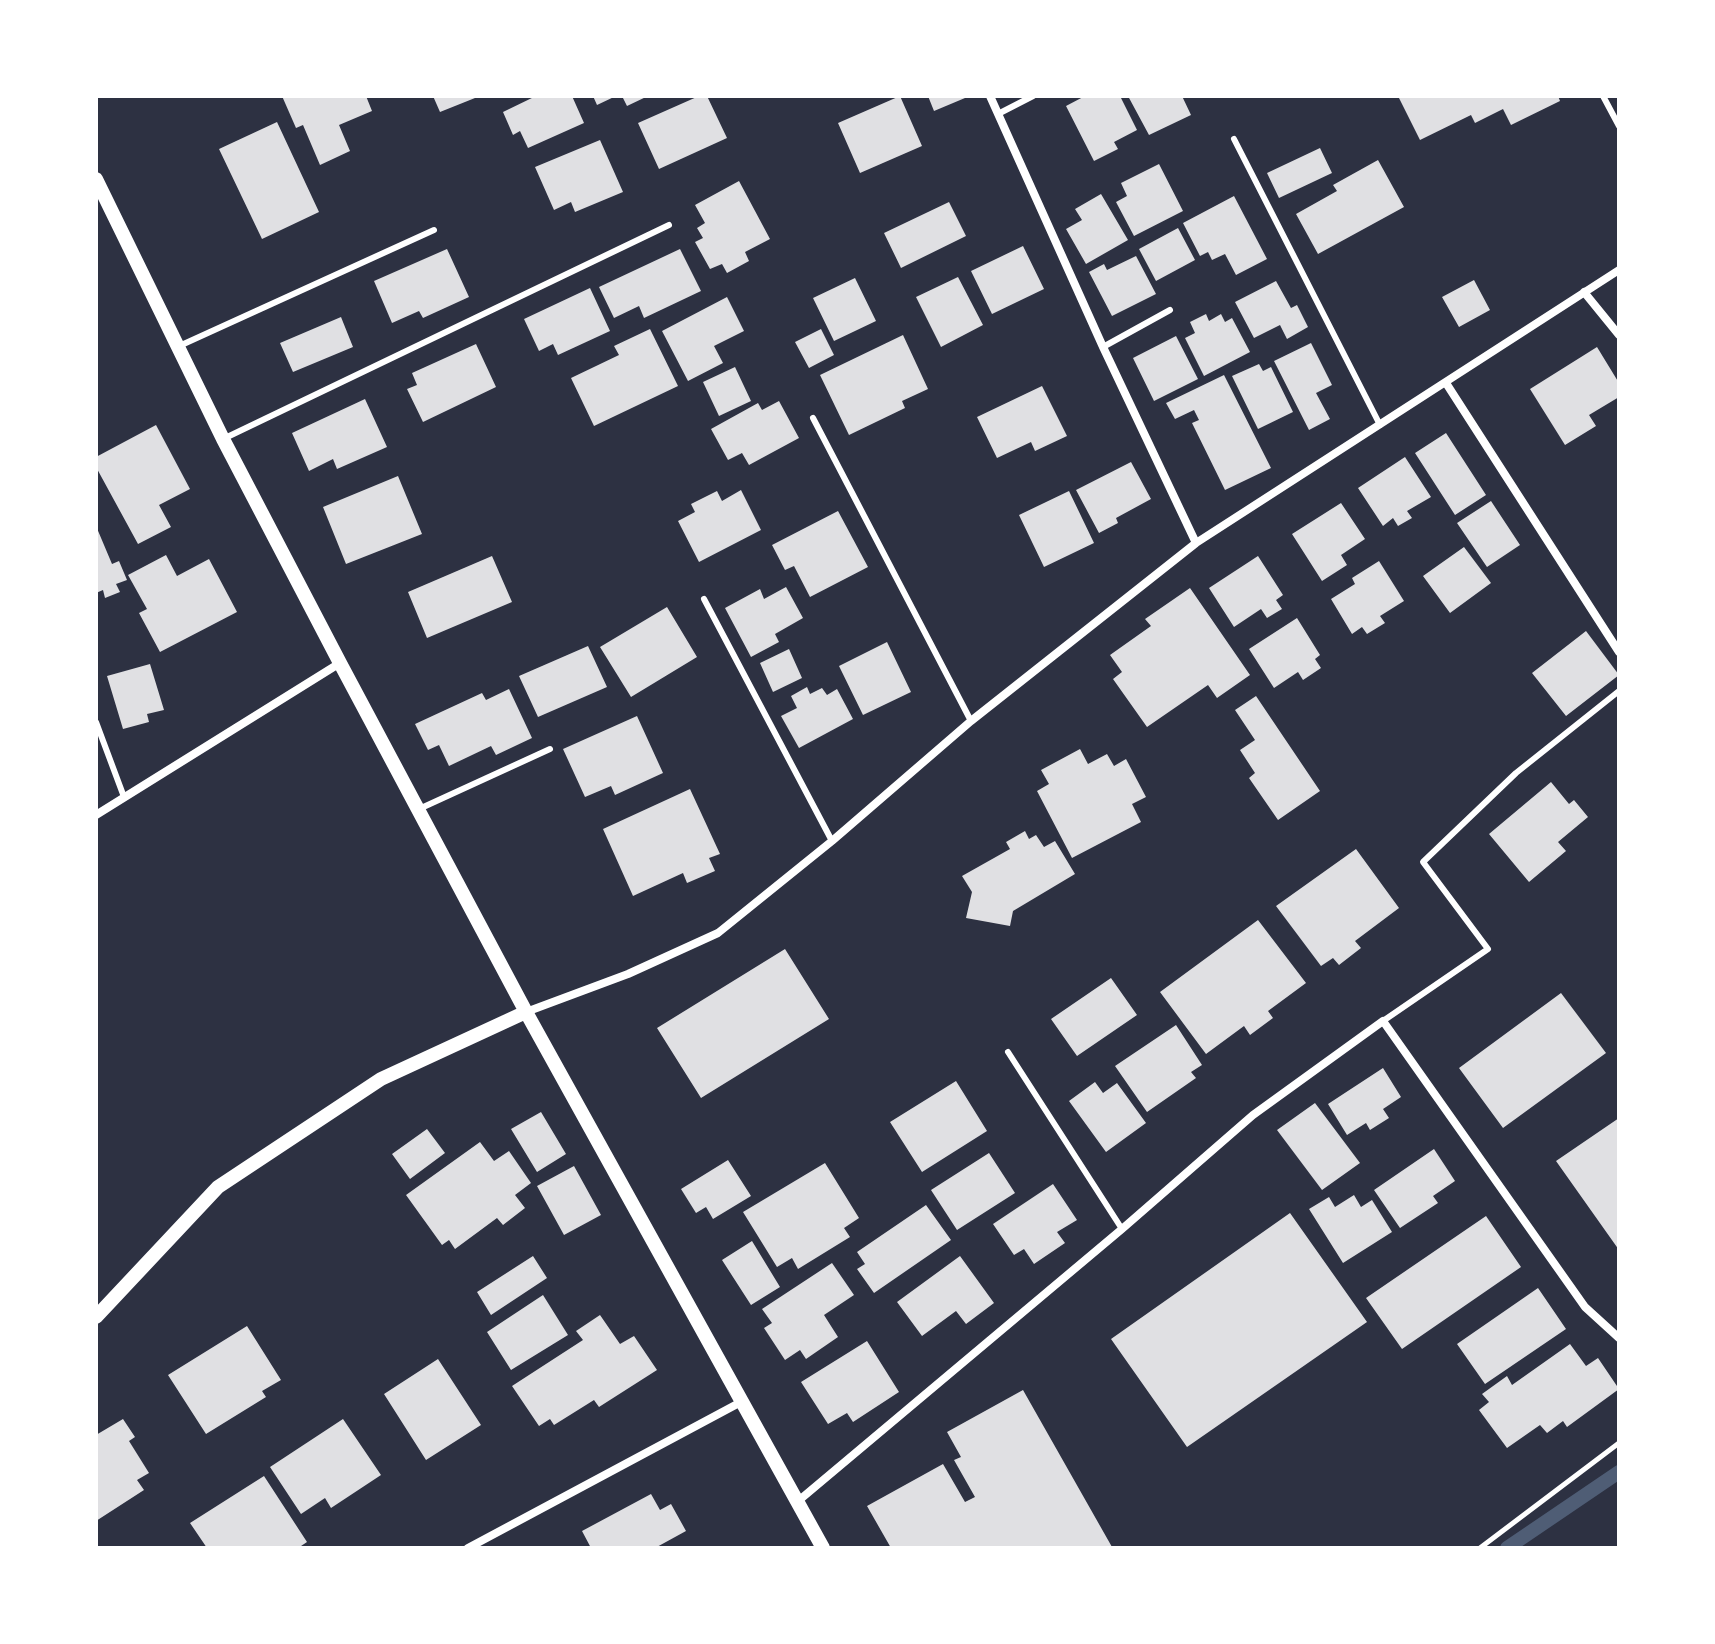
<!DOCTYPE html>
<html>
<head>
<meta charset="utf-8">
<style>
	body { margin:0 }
	#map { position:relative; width:1715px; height:1644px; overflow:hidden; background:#2d3142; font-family:"Playfair Display",serif }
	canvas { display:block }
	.frame { position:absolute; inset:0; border:98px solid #fff; pointer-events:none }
</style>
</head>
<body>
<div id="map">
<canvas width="1715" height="1644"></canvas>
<div class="frame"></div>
</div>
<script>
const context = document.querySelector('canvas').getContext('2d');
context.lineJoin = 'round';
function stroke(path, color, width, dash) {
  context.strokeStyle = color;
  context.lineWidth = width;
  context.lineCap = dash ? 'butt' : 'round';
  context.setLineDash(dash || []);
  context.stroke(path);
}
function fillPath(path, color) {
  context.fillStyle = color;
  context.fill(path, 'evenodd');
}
const stream = new Path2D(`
	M1507 1548 1619 1472`);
const building = new Path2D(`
	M282 96H366L372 111 339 125 350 151 320 165 303 125 296 128Z
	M433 96H480L440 112Z
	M536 96H572L584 123 528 148 520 131 513 135 503 112Z
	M593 96H616L597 105Z
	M622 96H648L627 106Z
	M699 96H707L727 138 659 169 638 123Z
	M900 96 922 146 860 173 838 123Z
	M928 96H964L965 98 934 111Z
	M1085 96H1120L1137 130 1114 142 1118 149 1094 161 1066 106Z
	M1128 96H1182L1191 115 1149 135Z
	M1398 96H1558L1560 101 1511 125 1503 109 1475 123 1471 115 1420 140Z
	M277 122 319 212 262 239 219 149Z
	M600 140 623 192 575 212 571 202 554 210 535 167Z
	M1320 148 1332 173 1279 198 1267 173Z
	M1378 160 1404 207 1318 254 1296 214 1337 191 1333 185Z
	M1159 164 1183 211 1134 236 1116 202 1127 196 1121 183Z
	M739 181 770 239 745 252 749 261 727 273 722 264 710 269 695 242 703 238 697 228 705 223 695 205Z
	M1101 194 1128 240 1086 264 1066 229 1082 220 1075 209Z
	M1234 196 1267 259 1236 275 1225 254 1212 260 1208 252 1200 256 1183 223Z
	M949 202 966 236 901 268 884 233Z
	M1178 228 1195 260 1156 281 1139 249Z
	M1023 246 1044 289 992 314 971 271Z
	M447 249 469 297 423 318 419 311 392 323 374 281Z
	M680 249 701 291 644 318 639 306 614 318 599 287Z
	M1136 256 1156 294 1112 316 1089 272 1104 264 1107 270Z
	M958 277 983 325 941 347 916 297Z
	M855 278 876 321 834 341 813 298Z
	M1474 280 1490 310 1459 327 1442 297Z
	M1276 281 1291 308 1297 305 1308 327 1287 339 1280 325 1254 338 1235 302Z
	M590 288 610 331 558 355 553 344 539 351 524 319Z
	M727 297 744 331 714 346 723 363 688 381 662 331Z
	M1206 314 1209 321 1221 314 1225 322 1232 318 1250 352 1204 376 1185 338 1195 333 1190 322Z
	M341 317 353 347 293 372 280 343Z
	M650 329 678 386 594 426 571 378 619 355 614 346Z
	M821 329 834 355 809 368 795 342Z
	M903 335 928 389 902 401 905 408 849 435 820 375Z
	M1176 336 1198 379 1154 401 1133 358Z
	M1311 343 1332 385 1316 393 1330 419 1309 430 1274 361Z
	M476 344 496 387 423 422 407 389 417 385 412 373Z
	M1597 347 1619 383V397L1589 415 1596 426 1565 445 1530 389Z
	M1259 364 1263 371 1271 367 1293 412 1258 429 1232 376Z
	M735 367 751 401 719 416 703 382Z
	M1224 375 1271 468 1225 490 1192 423 1199 420 1194 410 1175 419 1166 403Z
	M1042 386 1067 436 1035 451 1031 442 997 458 977 417Z
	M365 399 387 447 337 469 333 459 309 471 292 433Z
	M779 401 799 438 749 465 742 453 728 460 711 429 758 403 762 410Z
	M156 425 190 489 159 505 171 527 138 544 96 467V457Z
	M1446 433 1486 495 1455 515 1415 453Z
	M1405 457 1431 497 1407 511 1412 518 1398 526 1393 518 1383 526 1358 488Z
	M1131 462 1151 499 1116 518 1118 523 1099 533 1076 490Z
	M398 476 422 534 346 564 323 507Z
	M741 490 761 530 699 562 678 521 695 512 691 504 717 491 722 501Z
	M1069 491 1094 543 1044 567 1019 515Z
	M1491 501 1520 545 1487 567 1457 523Z
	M1341 503 1365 539 1341 555 1347 565 1322 581 1292 534Z
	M838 511 868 567 810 597 794 566 785 570 772 545Z
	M96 526 112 564 119 561 127 580 116 584 120 592 105 598 103 590 96 593Z
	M1464 547 1491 583 1450 613 1423 576Z
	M166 555 177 576 209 559 237 612 160 652 139 613 147 609 128 575Z
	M492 556 512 602 427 638 408 592Z
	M1258 556 1283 595 1276 600 1282 609 1267 618 1261 609 1234 627 1209 588Z
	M1379 561 1404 601 1380 616 1385 623 1367 634 1362 627 1352 634 1331 599 1355 584 1352 578Z
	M786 587 803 618 775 634 779 642 751 657 725 608 760 589 764 599Z
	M1190 588 1250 675 1217 698 1208 685 1147 727 1113 679 1122 672 1110 655 1151 626 1145 619Z
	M667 607 697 657 631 697 600 647Z
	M1297 618 1320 655 1315 659 1321 668 1303 680 1298 672 1274 688 1249 649Z
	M1586 631 1619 675 1566 716 1532 673Z
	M887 642 911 692 863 715 839 666Z
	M588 646 607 687 538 717 519 676Z
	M789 649 802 678 773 692 760 663Z
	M150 664 164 710 147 714 149 722 123 729 107 676Z
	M807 687 810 694 822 688 827 695 837 689 853 719 799 748 781 716 797 708 791 696Z
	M509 689 532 738 496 755 491 746 449 766 439 745 428 750 415 724 482 693 486 700Z
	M1256 696 1320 791 1278 820 1249 778 1255 773 1240 750 1255 740 1235 710Z
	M637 716 663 773 615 795 611 786 585 797 563 749Z
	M1080 749 1088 764 1107 754 1114 766 1126 759 1146 797 1132 804 1141 822 1072 858 1037 791 1049 784 1041 770Z
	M1551 782 1569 804 1574 800 1588 817 1558 842 1566 851 1529 882 1489 834Z
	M690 789 720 854 709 858 715 871 687 883 683 873 633 896 603 829Z
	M1025 831 1029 839 1036 835 1044 847 1055 841 1075 874 1013 911 1010 926 966 918 972 892 962 876 1010 849 1006 842Z
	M1356 849 1399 908 1355 941 1361 948 1339 965 1333 958 1321 966 1276 906Z
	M1258 920 1306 983 1268 1011 1273 1018 1250 1035 1244 1026 1206 1054 1160 992Z
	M785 949 829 1019 701 1098 657 1028Z
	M1111 978 1137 1015 1077 1056 1051 1019Z
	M1561 993 1606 1053 1503 1128 1459 1068Z
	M1176 1025 1202 1065 1191 1072 1196 1078 1147 1112 1115 1066Z
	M1383 1068 1401 1097 1383 1109 1389 1118 1370 1130 1366 1123 1347 1135 1328 1104Z
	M956 1081 987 1131 922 1172 890 1122Z
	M1095 1082 1103 1093 1117 1083 1146 1123 1106 1152 1069 1101Z
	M1315 1103 1360 1163 1322 1190 1277 1130Z
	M541 1112 566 1154 537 1172 511 1129Z
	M1619 1118V1250L1556 1161Z
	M427 1129 445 1153 410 1179 392 1154Z
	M480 1142 494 1161 509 1151 531 1183 515 1195 525 1208 503 1225 497 1218 455 1249 449 1240 442 1245 406 1195Z
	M1434 1149 1455 1181 1433 1196 1438 1203 1400 1228 1374 1190Z
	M989 1153 1015 1193 957 1230 931 1190Z
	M728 1160 751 1196 713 1219 706 1207 696 1213 681 1189Z
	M825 1163 859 1218 844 1228 850 1237 798 1269 792 1258 777 1267 743 1212Z
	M574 1166 601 1215 564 1235 537 1186Z
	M1053 1184 1077 1220 1057 1232 1065 1243 1034 1264 1024 1249 1014 1255 993 1224Z
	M1354 1195 1361 1207 1372 1200 1392 1232 1343 1263 1309 1209 1329 1197 1335 1207Z
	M926 1205 951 1240 874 1293 857 1269 865 1264 857 1252Z
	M1290 1213 1367 1322 1187 1447 1111 1339Z
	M1486 1216 1521 1267 1402 1349 1366 1298Z
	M752 1241 780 1287 751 1305 722 1260Z
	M533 1256 547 1278 491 1315 477 1292Z
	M960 1256 994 1303 966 1324 956 1311 922 1336 897 1302Z
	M832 1263 854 1295 824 1315 838 1337 806 1359 800 1350 785 1360 764 1328 772 1323 762 1309Z
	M1538 1288 1566 1329 1485 1384 1457 1344Z
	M543 1295 568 1335 511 1370 487 1332Z
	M600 1315 620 1344 634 1336 657 1370 599 1407 594 1400 554 1425 550 1419 539 1426 512 1386 583 1340 576 1331Z
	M247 1326 281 1380 262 1391 266 1397 206 1434 168 1375Z
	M867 1341 899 1392 853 1422 847 1413 828 1424 801 1382Z
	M1570 1344 1586 1366 1598 1358 1619 1389 1567 1427 1563 1421 1547 1433 1540 1425 1507 1448 1479 1410 1489 1402 1482 1394 1507 1376 1512 1385Z
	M438 1359 481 1425 426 1460 384 1394Z
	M1023 1390 1112 1547 891 1548 867 1506 943 1464 965 1502 975 1497 954 1460 961 1457 947 1432Z
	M123 1419 135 1437 129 1441 149 1473 137 1480 144 1490 96 1521V1435Z
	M343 1419 381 1475 331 1508 325 1498 301 1514 270 1467Z
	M264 1476 307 1542 298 1548H207L190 1523Z
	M651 1494 660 1510 671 1504 686 1531 655 1548H591L582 1531Z`);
const path = new Path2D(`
	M1480 1548 1619 1443`);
const service = new Path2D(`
	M1603 96 1619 126
	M998 114 1033 96
	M1234 139 1380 425
	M177 347 434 230
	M1103 347 1170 310
	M813 418 971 721
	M223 439 669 225
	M704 599 832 841
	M96 722 124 797
	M419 809 550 749
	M1383 1021 1488 949 1423 862 1516 773 1619 691
	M1008 1052 1122 1229`);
const minor = new Path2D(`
	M990 96 1103 347 1196 543
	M1584 292 1619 335
	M1446 383 1619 652
	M96 815 340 663
	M526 1012 628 974 718 933 832 841 971 721 1196 543 1619 270
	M797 1502 1122 1229 1253 1115 1383 1021 1585 1307 1619 1338
	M468 1548 741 1402`);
const tertiary = new Path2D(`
	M96 179 223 439 340 663 526 1012 823 1548
	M96 1317 218 1187 381 1079 526 1012`);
stroke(stream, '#4f5d75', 14);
fillPath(building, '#e0e0e3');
stroke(path, '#fff', 5);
stroke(service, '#fff', 6);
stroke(minor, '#fff', 8);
stroke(tertiary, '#fff', 14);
</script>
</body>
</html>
